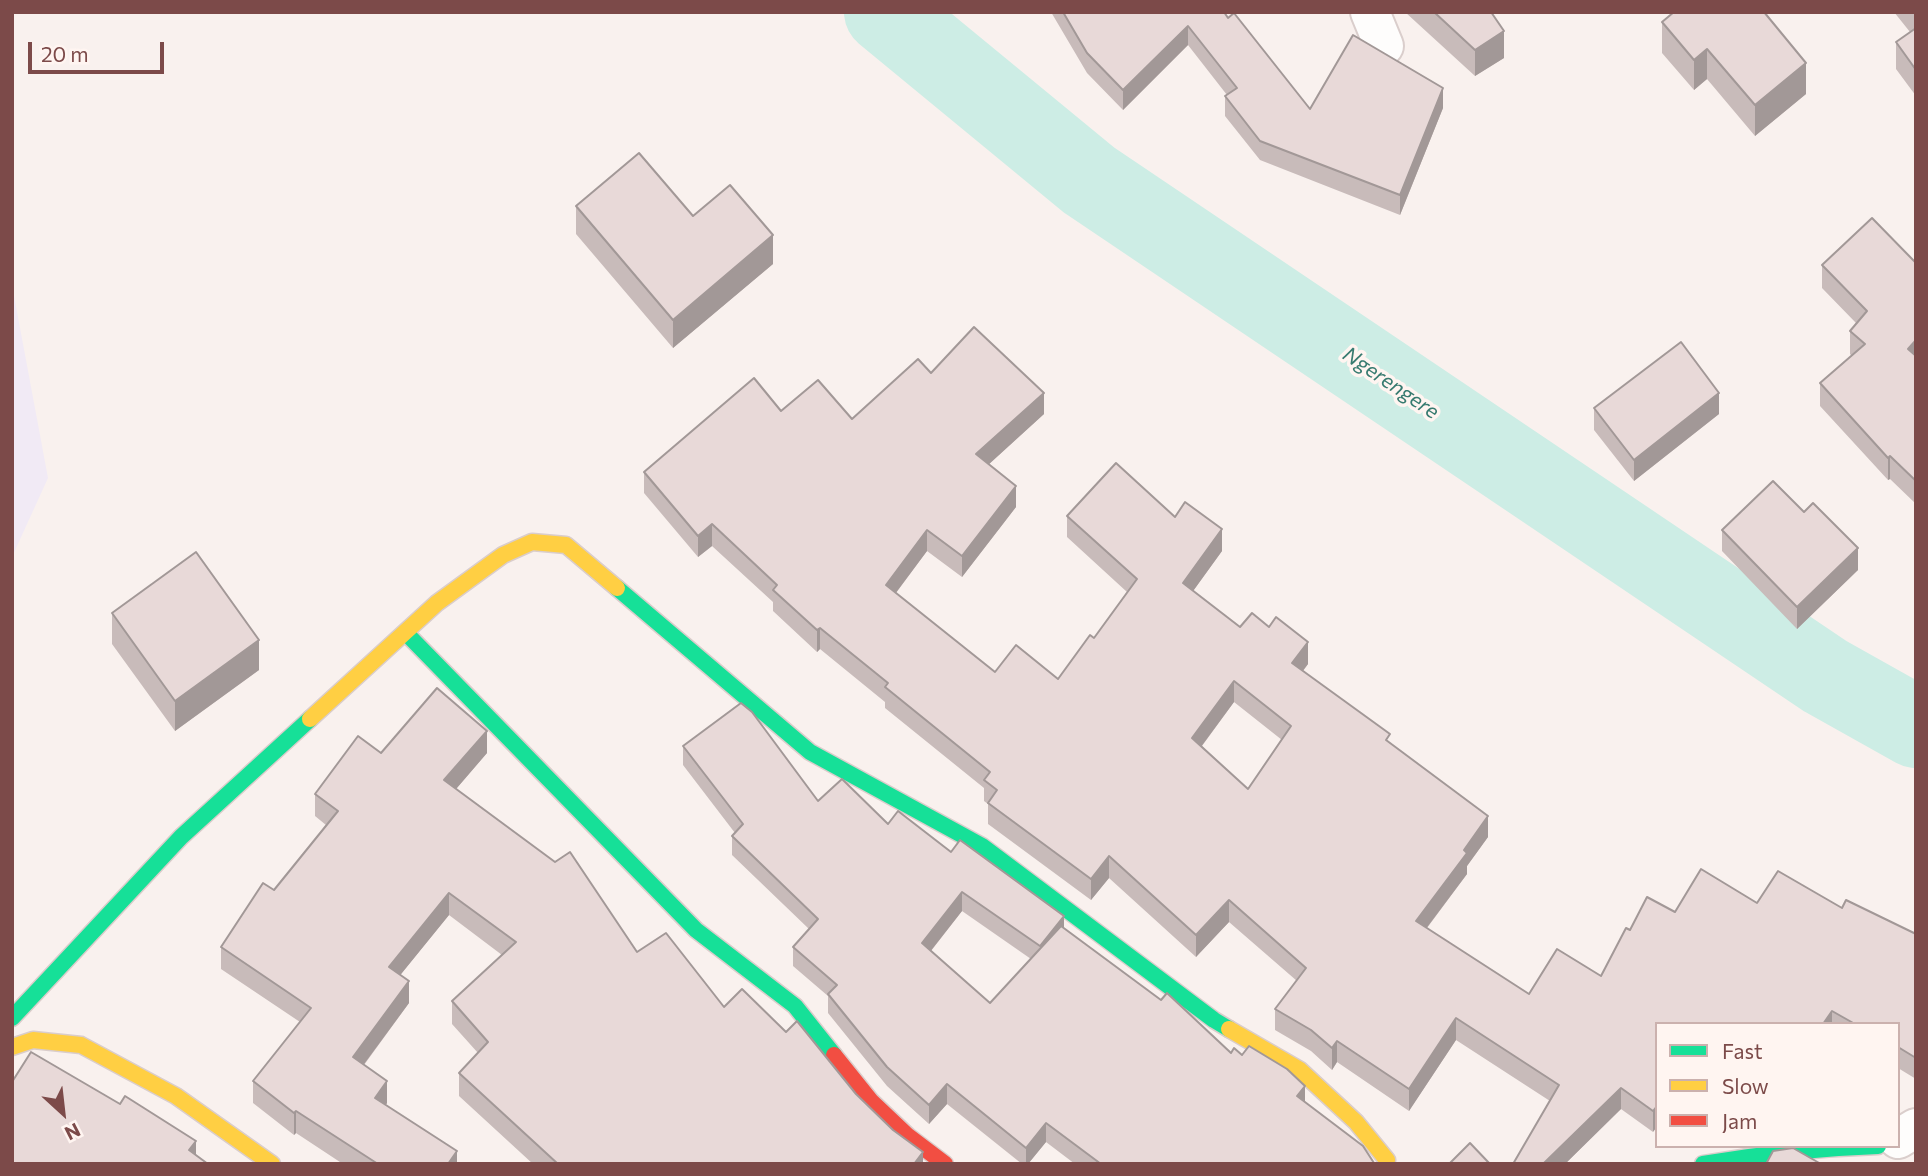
<!DOCTYPE html>
<html>
<head>
<meta charset="utf-8">
<style>
	body { margin:0 }
	#map { position:relative; width:1928px; height:1176px; overflow:hidden; background:#f9f1ee; font-family:Commissioner,sans-serif }
	canvas { display:block }
	.frame { position:absolute; inset:0; border:14px solid #7c4a49; pointer-events:none }
	.legend { position:absolute; left:1655px; top:1022px; width:245px; height:126px; box-sizing:border-box; background:#fff5f1; border:2px solid #cbb1ae; margin:0; padding:9px 12px; list-style:none; font-size:21px; color:#7c4a49 }
	.legend li { display:flex; align-items:center; gap:14px; height:35px }
	.legend b { width:35px; border:2px solid #cbb1ae }
	.north { position:absolute; left:28px; top:1078px; width:70px; height:70px; -webkit-text-stroke:5px #fff5f1; paint-order:stroke; rotate:153deg; font-size:19px; font-weight:700; line-height:28px; text-align:center; color:#7c4a49 }
	.north::after { content:''; display:block; margin:auto; width:24px; height:32px; background:#7c4a49; clip-path:polygon(50% 0,100% 100%,50% 72%,0 100%) }
	.scale { position:absolute; left:28px; top:42px; width:136px; height:32px; box-sizing:border-box; border:4px solid #7c4a49; border-top:0; padding-left:9px; font-size:21px; line-height:24px; white-space:nowrap; color:#7c4a49; -webkit-text-stroke:5px #fff5f1; paint-order:stroke }
</style>
</head>
<body>
<div id="map">
<canvas width="1928" height="1176"></canvas>
<div class="frame"></div>
<ul class="legend">
<li><b style="height:9px;background:#16e098"></b>Fast</li>
<li><b style="height:9px;background:#ffcf43"></b>Slow</li>
<li><b style="height:9px;background:#f24e42"></b>Jam</li>
</ul>
<div class="north">N</div>
<div class="scale">20 m</div>
</div>
<script>
const context = document.querySelector('canvas').getContext('2d');
context.lineJoin = 'round';
function fillPath(path, color) {
  context.fillStyle = color;
  context.fill(path, 'evenodd');
}
function stroke(path, color, width, dash) {
  context.strokeStyle = color;
  context.lineWidth = width;
  context.lineCap = dash ? 'butt' : 'round';
  context.setLineDash(dash || []);
  context.stroke(path);
}
function write(font, color, halo, rows, align = 'center') {
  context.font = font + ' Commissioner,sans-serif';
  context.lineWidth = 7;
  context.setLineDash([]);
  context.textBaseline = 'middle';
  context.strokeStyle = halo;
  context.fillStyle = color;
  for (const [text, x, y, turn = 0] of rows) {
    context.save();
    context.translate(x, y);
    context.rotate((+turn || 0) * Math.PI / 180);
    context.textAlign = isNaN(turn) ? turn : align;
    if (halo) context.strokeText(text, 0, 0);
    context.fillText(text, 0, 0);
    context.restore();
  }
}
const education = new Path2D(`
	M12 285 48 478 12 557Z`);
const river = new Path2D(`
	M885 12 1089 180 1825 676 1916 727`);
const street = new Path2D(`
	M1370 12 1384 46
	M1898 1139 1916 1128`);
const fast = new Path2D(`
	M617 588 810 752 982 846 1214 1020 1229 1029
	M406 633 696 930 795 1006 834 1055
	M12 1018 181 837 310 719
	M1703 1164C1761 1154 1819 1148 1878 1146`);
const slow = new Path2D(`
	M310 719 437 603 503 555 532 542 566 545 617 588
	M1229 1029 1300 1070 1356 1122 1387 1160 1386 1164
	M12 1047 33 1040 81 1045 176 1096 272 1164`);
const jam = new Path2D(`
	M834 1055 871 1101 908 1136 945 1164`);
const wall = new Path2D(`
	M1051 12H1224L1310 109 1443 108 1400 215 1260 160 1225 116V96L1227 95 1188 45 1123 110 1087 73Z
	M1405 12H1491L1504 58 1475 76Z
	M1671 12H1764L1806 94 1755 136 1707 79 1694 90 1662 53V22L1671 15Z
	M1894 12H1916V96L1896 69V42L1910 32Z
	M576 206 693 216 773 264 673 348 576 234Z
	M1916 263V504L1890 479 1888 480 1820 406V383L1852 356 1850 354V331L1856 323 1822 288V265Z
	M931 373 1044 414 989 464 1016 507 962 577 927 551 896 593 995 672 1058 679 1094 638 1127 592 1067 537V516L1175 517 1222 551 1193 591 1240 627 1308 664 1303 671 1390 743 1488 837 1467 866V874L1427 928 1529 994 1601 976 1630 930 1675 912 1757 903 1842 908 1916 934V1079L1898 1068V1024H1657L1653 1132 1621 1109 1565 1164H1513L1550 1101 1456 1040 1409 1111 1337 1062 1332 1070 1311 1051 1275 1030V1009L1297 981 1229 922 1196 957 1109 878 1091 900 988 824V804L984 801V788L885 708V702L820 649 817 652 773 611V602L712 546 698 557 644 493V472L781 411 852 419ZM1234 702 1282 740 1248 789 1202 746Z
	M1594 408 1719 414 1634 481 1594 430Z
	M1722 530 1858 570 1797 629 1722 551Z
	M112 613 259 670 175 731 112 644Z
	M683 746 818 801 888 824 951 852 1064 928 1231 1053 1305 1103 1374 1164H1075L1046 1142 1028 1164H1022L947 1104 929 1124 887 1086 828 1013V996L793 966V947L809 929 732 855V836L735 833 683 765ZM962 911 1031 959 990 1003 931 951Z
	M381 753H487L456 789 637 952 724 1007 786 1032 856 1094 923 1164H533L459 1096V1073L478 1053 452 1024V1001L502 955 449 915 400 975 409 1003 364 1065 387 1103 386 1105 457 1164H343L296 1133 294 1135 253 1103V1081L300 1022 221 969V947L274 890 326 825 315 816V794Z`);
const shadedWall = new Path2D(`
	M1188 26V45L1123 110V90Z
	M1504 31V58L1475 76V50Z
	M1707 49V79L1694 90V60Z
	M1806 63V94L1755 136V105Z
	M1443 88V108L1400 215V195Z
	M773 235V264L673 348V320Z
	M1916 340V363L1908 349Z
	M1044 393V414L976 476V454Z
	M1719 393V414L1634 481V460Z
	M1890 456V479L1888 480V458Z
	M1016 486V507L962 577V556Z
	M712 524V546L698 557V536Z
	M1222 529V551L1183 605V583Z
	M927 530V551L886 606V585Z
	M1858 548V570L1797 629V607Z
	M820 628V649L817 652V630Z
	M259 640V670L175 731V701Z
	M1308 642V664L1292 685V663Z
	M1234 681V702L1192 759V738Z
	M487 731V753L444 803V780Z
	M1488 816V837L1467 866V874L1416 942V921L1464 850Z
	M1109 856V878L1091 900V879Z
	M962 892V911L922 962V943Z
	M449 893V915L389 989V967Z
	M1229 900V922L1196 957V935Z
	M1064 916V935L1040 965V946Z
	M409 981V1003L353 1079V1057Z
	M1832 1011V1024H1823Z
	M1456 1018V1040L1409 1111V1089Z
	M1337 1041V1062L1332 1070V1048Z
	M387 1081V1103L375 1120V1098Z
	M947 1084V1104L929 1124V1105Z
	M1305 1086V1105L1297 1096Z
	M1621 1088V1109L1565 1164H1543Z
	M1657 1106V1127L1653 1132V1111Z
	M296 1111V1133L294 1135V1113Z
	M1046 1123V1142L1028 1164H1026V1148Z
	M196 1141V1164L189 1150Z
	M457 1151V1164H448Z
	M923 1152V1164H914Z`);
const building = new Path2D(`
	M1063 12H1224L1228 18 1234 13 1310 109 1353 35 1443 88 1400 195 1260 141 1225 96 1237 88 1188 26 1123 90 1087 53Z
	M1434 12H1491L1504 31 1475 50Z
	M1674 12H1764L1806 63 1755 105 1707 49 1694 60 1662 22Z
	M1916 28V70L1896 42Z
	M639 153 693 216 730 185 773 235 673 320 576 206Z
	M1872 218 1916 263V340L1908 349 1916 356V481L1890 456 1888 458 1820 383 1865 344 1850 331 1867 311 1822 265Z
	M974 327 1044 393 976 454 1016 486 962 556 927 530 886 585 995 672 1016 645 1058 679 1090 635 1094 638 1137 579 1067 516 1116 463 1175 517 1185 502 1222 529 1183 583 1240 627 1252 613 1269 627 1276 617 1308 642 1292 663 1390 734 1386 740 1488 816 1464 850 1467 853 1416 921 1529 994 1557 949 1601 976 1626 928 1630 930 1647 897 1675 912 1701 869 1757 903 1778 871 1842 908 1846 900 1916 934V1058L1898 1047V1024H1855L1832 1011 1823 1024H1657V1106L1653 1111 1621 1088 1543 1164H1513L1559 1085 1456 1018 1409 1089 1337 1041 1332 1048 1311 1030 1275 1009 1306 968 1229 900 1196 935 1109 856 1091 879 988 803 997 790 984 780 990 772 885 687 888 683 820 628 817 630 773 590 777 585 712 524 698 536 644 472 754 378 781 411 818 380 852 419 918 359 931 373ZM1234 681 1291 726 1248 789 1192 738Z
	M1681 342 1719 393 1634 460 1594 408Z
	M1773 481 1804 512 1813 503 1858 548 1797 607 1722 530Z
	M196 552 259 640 175 701 112 613Z
	M437 688 487 731 444 780 555 862 570 852 637 952 666 933 724 1007 742 989 786 1032 797 1021 856 1094 893 1130 923 1152 914 1164H558L459 1073 488 1042 452 1001 516 942 449 893 389 967 409 981 353 1057 387 1081 375 1098 457 1151 448 1164H378L296 1111 294 1113 253 1081 311 1008 221 947 263 883 274 890 338 811 315 794 358 736 381 753Z
	M741 703 752 712 818 801 842 779 888 824 898 811 951 852 960 840 1064 916 1040 946 962 892 922 943 990 1003 1061 926 1161 1000 1167 993 1231 1053 1234 1048 1242 1055 1249 1046 1287 1069 1305 1086 1297 1096 1363 1146 1374 1163 1373 1164H1101L1046 1123 1026 1148 947 1084 929 1105 887 1067 828 994 837 985 793 947 818 919 732 836 743 824 683 746Z
	M31 1052 120 1104 125 1096 196 1141 189 1150 208 1164H12V1082Z
	M1470 1143 1490 1164H1449Z
	M1793 1148 1821 1164H1766L1773 1151Z`);
const waterNames = [
	["Ngerengere",1391,383,34]
];
fillPath(education, '#f1eaf5');
stroke(river, '#cdede5', 82);
stroke(street, '#dacecc', 42);
stroke(fast, '#dacdcb', 19);
stroke(slow, '#dacdcb', 19);
stroke(jam, '#dacdcb', 19);
stroke(street, '#fefdfc', 38);
stroke(fast, '#16e098', 16);
stroke(slow, '#ffcf43', 16);
stroke(jam, '#f24e42', 16);
fillPath(wall, '#c8bbba');
fillPath(shadedWall, '#a29897');
fillPath(building, '#e8d9d8');
stroke(building, '#a29897', 2);
write('italic 21px', '#387b70', '#fff5f1', waterNames);
</script>
</body>
</html>
